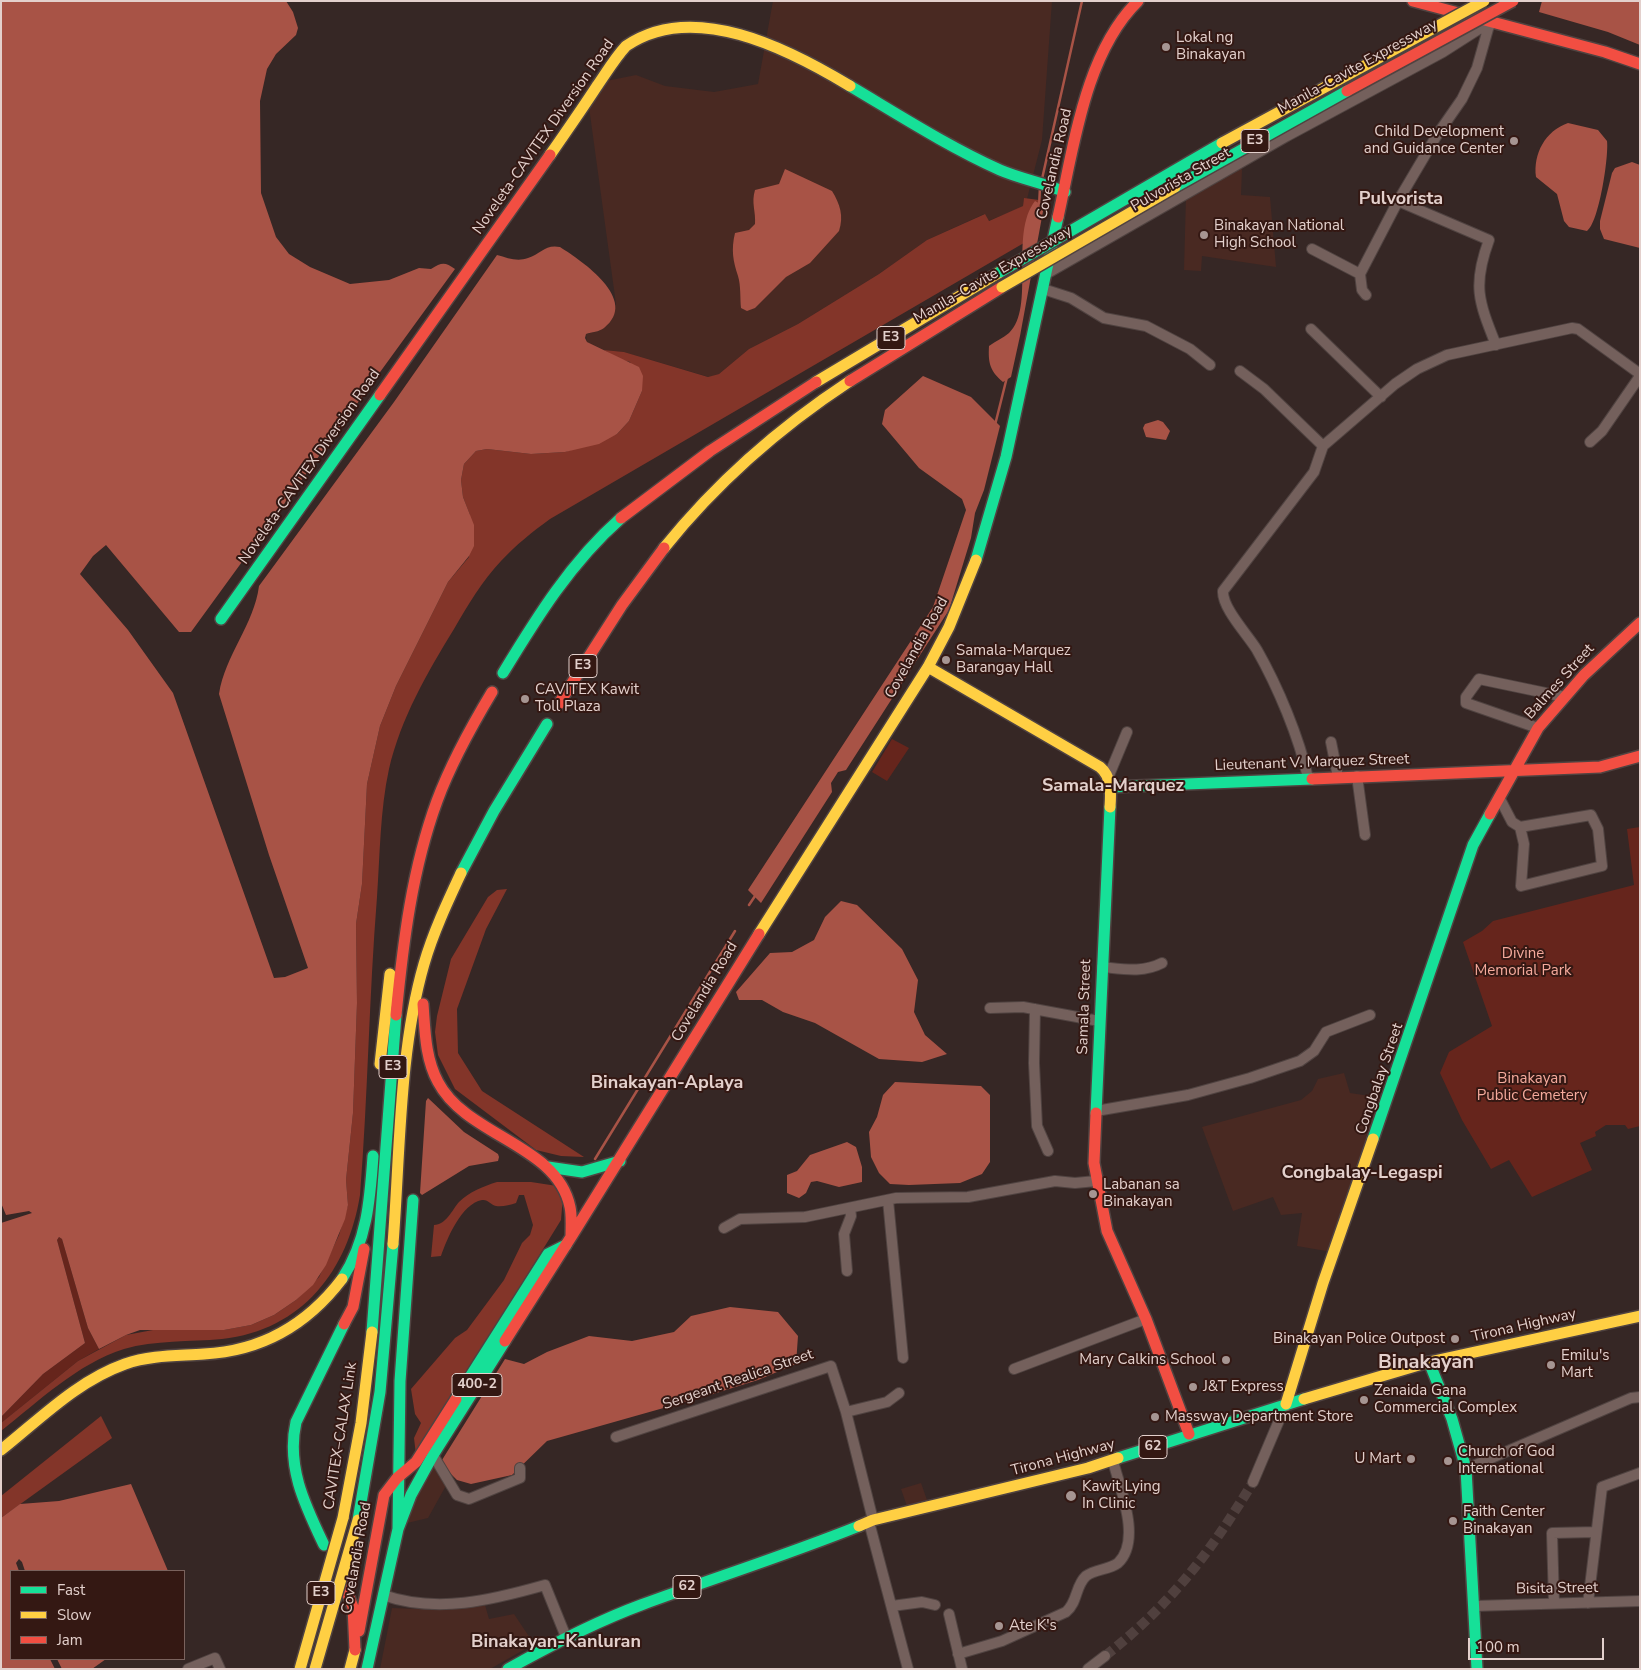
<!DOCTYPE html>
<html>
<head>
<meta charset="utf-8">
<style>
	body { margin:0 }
	#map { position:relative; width:1641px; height:1670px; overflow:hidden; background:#362725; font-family:"Nunito Sans",sans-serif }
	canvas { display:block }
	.frame { position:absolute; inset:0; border:2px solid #e3d0cc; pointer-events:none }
	.legend { position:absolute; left:10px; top:1570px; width:175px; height:90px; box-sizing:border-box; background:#341813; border:1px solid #7a625d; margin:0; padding:6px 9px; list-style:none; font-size:15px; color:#e3d0cc }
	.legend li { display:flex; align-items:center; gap:10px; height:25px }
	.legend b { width:25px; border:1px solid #7a625d }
	.scale { position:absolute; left:1468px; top:1638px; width:136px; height:22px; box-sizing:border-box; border:2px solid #e3d0cc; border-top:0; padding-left:6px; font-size:15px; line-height:18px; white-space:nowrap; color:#e3d0cc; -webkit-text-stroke:4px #341813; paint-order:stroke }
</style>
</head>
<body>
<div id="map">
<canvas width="1641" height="1670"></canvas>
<div class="frame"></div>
<ul class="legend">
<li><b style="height:6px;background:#16e098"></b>Fast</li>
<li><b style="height:6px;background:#ffcf43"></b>Slow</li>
<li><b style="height:6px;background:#f24e42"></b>Jam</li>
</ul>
<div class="scale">100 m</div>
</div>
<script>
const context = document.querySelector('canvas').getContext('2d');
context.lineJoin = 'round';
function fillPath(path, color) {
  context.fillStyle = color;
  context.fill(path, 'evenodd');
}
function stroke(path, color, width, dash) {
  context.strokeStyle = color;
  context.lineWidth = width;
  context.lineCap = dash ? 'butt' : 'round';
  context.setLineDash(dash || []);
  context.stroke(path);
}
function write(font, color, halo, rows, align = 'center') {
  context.font = font + ' "Nunito Sans",sans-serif';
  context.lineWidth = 4;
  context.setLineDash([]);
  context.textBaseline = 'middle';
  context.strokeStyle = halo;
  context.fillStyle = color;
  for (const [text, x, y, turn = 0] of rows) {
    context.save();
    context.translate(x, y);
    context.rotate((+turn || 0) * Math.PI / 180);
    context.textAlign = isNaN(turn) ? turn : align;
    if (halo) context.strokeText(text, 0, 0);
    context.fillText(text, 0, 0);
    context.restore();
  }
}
const built = new Path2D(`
	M773 1H1052L1042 140 1027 199H1024L1023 206 1018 209 988 221 984 214 927 240 879 274 798 324 749 349 719 374 709 377 624 352 604 350 587 342 586 334 599 331 611 320 616 304 586 85 636 75 665 86 714 92 758 84Z
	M1235 168 1242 169 1241 195 1270 197 1276 267 1202 256 1201 271 1184 270 1186 197Z
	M1344 1073 1350 1093 1383 1098 1332 1252 1297 1246 1302 1213 1281 1215 1273 1197 1233 1211 1202 1127 1301 1100 1312 1091 1318 1079Z
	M435 1463 448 1482 428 1518 403 1524Z
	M921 1483 927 1500 907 1506 901 1489Z
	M485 1605 489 1619 514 1614 534 1644 490 1669H380L392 1608 443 1610Z`);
const green = new Path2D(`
	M892 739 909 748 887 781 872 772Z
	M1640 827V1126L1628 1129 1625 1125H1606L1595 1132 1596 1136 1580 1143 1592 1170 1532 1197 1509 1160 1491 1169 1462 1120 1440 1073 1449 1052 1492 1026 1463 942 1482 931 1493 921 1634 885 1627 829Z
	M59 1237 62 1239 88 1328 99 1349 78 1361 1 1423V1417L43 1374 85 1343 57 1240Z`);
const forest = new Path2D(`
	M1024 198 1039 200 1029 240 550 519C532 532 516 545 501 561 482 581 468 605 454 629 427 673 401 718 389 769 380 810 380 855 377 897 369 996 368 1095 360 1195 348 1270 303 1330 222 1339 190 1342 155 1340 124 1349 77 1364 39 1401 1 1431V1423L78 1361 126 1335 153 1330H224L251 1325 274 1315 296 1300 319 1277 339 1235 348 1205 346 1180 353 1113 357 1003 356 924 362 884 367 784 380 726 396 686 448 582 469 557 470 515 463 497 461 480 464 464 476 451 487 449 531 454 565 452 617 434 629 421 642 391 630 362 618 359 604 350 624 352 708 377 719 374 749 349 798 324 879 274 927 240 985 214 989 221 1023 206Z
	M507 889 486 929 457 1009 458 1053 482 1091 584 1157 561 1156 536 1150 455 1089 438 1055 435 1032 437 1016 451 959 488 897 497 890Z
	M497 1182H531L557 1186 563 1196 561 1220 416 1455 414 1438 421 1423 415 1414 411 1389 455 1338 467 1330 504 1280 522 1243 530 1235 533 1225 524 1195H519L516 1203C510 1205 502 1207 496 1206 491 1205 488 1199 482 1200 461 1204 447 1239 441 1256L431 1257 434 1225C446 1225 452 1210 459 1202 469 1192 484 1186 497 1182Z
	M101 1416 112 1438 1 1518V1496Z`);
const water = new Path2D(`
	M1 1H286L293 12 298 28 296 35 276 54 267 69 260 101 261 193 276 237 289 254 310 267 350 284 389 280 419 268 431 269C442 262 445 262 455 269L191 632H179L106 545 93 556 80 574 128 630 173 693 274 978 285 977 308 968 269 855 219 694C225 655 254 625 259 586L394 402 497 255C508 258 517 262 528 258 541 254 545 244 560 247 582 261 640 300 604 328 599 332 592 332 586 334L585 338 587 342 639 367 643 376 642 391 629 421 617 434 599 444 565 452 531 454 487 449 476 451 464 464 461 480 463 497 474 525V546L469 556 448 582 396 686 380 726 367 784 362 884 356 924 357 1003 353 1113 346 1180 348 1205 345 1219 326 1265 313 1285 296 1300 274 1315 251 1325 224 1330H140L126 1335 99 1349 88 1328 62 1239 59 1237 57 1240 85 1343 43 1374 1 1417V1223L32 1213 29 1211 6 1215 1 1203Z
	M1542 1H1640V45L1608 32 1539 12Z
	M1568 123 1598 130 1607 141C1609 156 1599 223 1587 231L1569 227 1564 221 1557 194 1536 177C1533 154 1545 131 1568 123Z
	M1632 162 1640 165V248L1604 239 1600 229V221L1612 173 1615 168Z
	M785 169 832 191C840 204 844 216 839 231L810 263 786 277 755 308 747 311 741 308C740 298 741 286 738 276 733 261 731 250 735 233L749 230 755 224C756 211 751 203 755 190L779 184Z
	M1035 201 1044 206 1020 336 1011 377 1003 382C990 371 988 363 989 346 996 341 1003 338 1009 333 1036 308 1009 234 1035 201Z
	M923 376 971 397 1000 426 984 490 975 513 971 538 949 610 846 770 838 772 831 783 832 792 761 903 748 890 933 607 966 510 962 499 919 468 882 424 885 410Z
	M1158 420 1163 422 1170 431 1166 440 1146 437 1143 428 1145 424Z
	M841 901 857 905 902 949 918 980 914 1012 925 1035 947 1054 922 1062 879 1059 815 1023 783 1012 762 1000H739L736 992 770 953 792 952 814 940 825 917Z
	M895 1082 981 1086 990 1095V1162L982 1174 960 1183 909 1185 890 1184 879 1173 871 1157 869 1132 877 1117 883 1095Z
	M428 1098 464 1132 498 1154 499 1157 498 1161 469 1166 422 1195 420 1193 426 1101Z
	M847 1142 856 1147 862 1167V1182L839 1187 817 1181 811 1182 806 1193 799 1198 787 1193V1175L797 1171 810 1155Z
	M730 1307 778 1312 798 1336 796 1364 758 1380 713 1394 547 1441 512 1475 471 1484 457 1480 448 1471 442 1460 505 1359 524 1364 547 1352 589 1336 632 1341 674 1332 691 1316Z
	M131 1484 168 1571H25L22 1562 19 1559 16 1563 19 1571H11V1659H50L55 1669H1V1518L20 1504 59 1501Z
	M57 1659H106L92 1669H62Z`);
const stream = new Path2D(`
	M1042 179 1082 1
	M1039 207 1040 187
	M995 425 1007 377
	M749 905 755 896
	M595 1159 735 931`);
const streetTunnel = new Path2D(`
	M1105 1656C1171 1604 1210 1553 1253 1482`);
const street = new Path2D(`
	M1490 22 1477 68 1462 99 1437 135 1398 201 1489 240C1472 286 1479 302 1496 345
	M1312 249 1360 274
	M1046 274 1287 136 1443 52 1479 29 1489 27
	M1043 289 1071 298 1104 318 1146 326 1190 349 1210 365
	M1366 295 1362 290 1360 274 1398 201
	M1311 329 1381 397
	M1240 371 1264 389 1323 446
	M1590 442 1602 431 1640 376
	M1538 728 1466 703V697L1479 679 1565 697
	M1331 742 1338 777
	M1357 776 1365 835
	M1308 778C1299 737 1278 687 1257 650 1248 635 1222 608 1223 591L1314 472 1323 446 1395 384 1417 369 1447 355 1572 328 1578 329 1640 374
	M1107 780 1127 732
	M1499 797 1512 822 1520 827 1524 844 1521 886 1602 866 1598 829 1591 815 1520 827
	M1102 967C1123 969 1143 973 1162 963
	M990 1008 1023 1007 1099 1021
	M1035 1009 1034 1063 1037 1126 1048 1151
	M1096 1111 1188 1095 1250 1078 1300 1061 1314 1051 1326 1032 1370 1015
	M888 1200 903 1358
	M724 1228 740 1219 805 1217 896 1198 968 1197 1055 1181 1075 1183 1096 1181
	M847 1271 844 1234 851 1216 850 1208
	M1014 1369 1146 1319
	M846 1412 887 1402 899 1393
	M616 1437 831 1366 846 1412 873 1520
	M433 1455 457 1495 469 1499 520 1478V1468
	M1466 1469 1631 1398 1640 1397
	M1253 1482 1286 1404
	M869 1522 908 1669
	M383 1595C437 1614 492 1600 545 1585L566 1637
	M1554 1603 1552 1533 1596 1532
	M1588 1603 1602 1487 1640 1473
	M892 1606 922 1602 935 1605
	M1474 1606 1640 1601
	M949 1614 962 1669
	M958 1654 1002 1641 1066 1612C1078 1602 1075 1586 1086 1576 1095 1569 1109 1570 1118 1563 1142 1540 1120 1489 1113 1461
	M188 1669 215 1658 220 1669
	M1088 1669 1105 1656`);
const fast = new Path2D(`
	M850 86C899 115 947 146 1000 170 1021 179 1044 183 1065 192
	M976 560 1006 457 1058 217
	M221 619 380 395
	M503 673C537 617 571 562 621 518
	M1111 787 1312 779
	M461 873 494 811 547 724
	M1096 1113 1110 807
	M1373 1139 1473 845 1490 814
	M548 1167 582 1172 620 1161
	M342 1279C367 1241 370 1200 373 1156
	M372 1332 396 1015
	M1429 1362 1452 1419 1466 1469 1477 1669
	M456 1399 548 1254 566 1245
	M1118 1458 1304 1399
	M358 1520 380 1392 393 1244
	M398 1529 400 1381 413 1200
	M324 1545C305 1505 286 1467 296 1422L344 1324
	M367 1669 398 1529 411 1495 433 1455 505 1341
	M508 1669C551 1645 595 1622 641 1605 714 1578 787 1555 859 1526`);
const slow = new Path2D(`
	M550 155C566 132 582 109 597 86 606 73 615 58 626 46 693 0 787 48 850 86
	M816 382 1000 272
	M664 548C717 482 780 427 850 381
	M928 667 1100 767C1112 777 1111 793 1110 807
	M759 934 928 667 949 627 976 560
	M380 1064 390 974
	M393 1244C400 1154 399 1050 424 964 433 933 447 903 461 873
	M1304 1399 1429 1362 1640 1316
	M1286 1404 1323 1283 1373 1139
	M1 1450C40 1419 77 1381 125 1364 151 1355 178 1356 204 1354 262 1351 307 1325 342 1279
	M343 1518 361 1423 372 1332
	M859 1526 873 1520 1088 1468 1118 1458
	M350 1669 355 1650`);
const jam = new Path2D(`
	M1413 1 1605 52 1640 64
	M1058 217C1074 146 1085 53 1138 1
	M850 381 1002 287
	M380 395 550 155
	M621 518 710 451 816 382
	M558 705 622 605 664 548
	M1312 779 1600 767 1640 756
	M1490 814 1538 728 1584 675 1640 623
	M423 1004C425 1030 425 1058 438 1082 467 1137 557 1144 570 1207 572 1216 571 1227 571 1237
	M396 1015C403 943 412 869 437 801 451 763 471 727 492 692
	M1096 1113 1094 1163 1107 1231 1146 1319 1189 1434
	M571 1237 759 934
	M344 1324 353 1307 364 1249
	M505 1341 571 1237
	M344 1585 353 1607 355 1650
	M359 1631 384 1495 397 1478 416 1462 456 1399`);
const fastBridge = new Path2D(`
	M1175 187 1347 91
	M1000 272 1222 143`);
const slowBridge = new Path2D(`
	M1222 143 1484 1
	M1002 287 1175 187
	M300 1669 343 1518
	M315 1669 358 1520`);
const jamBridge = new Path2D(`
	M1347 91 1513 1`);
const markers = [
	[1166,47,5,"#a69592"],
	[1514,141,5,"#a69592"],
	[1204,235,5,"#a69592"],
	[946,660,5,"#a69592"],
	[525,699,5,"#a69592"],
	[1093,1194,5,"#a69592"],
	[1455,1339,5,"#a69592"],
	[1226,1360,5,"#a69592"],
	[1551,1365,5,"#a69592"],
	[1193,1387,5,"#a69592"],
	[1364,1400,5,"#a69592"],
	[1155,1417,5,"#a69592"],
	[1411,1459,5,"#a69592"],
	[1448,1461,5,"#a69592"],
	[1071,1496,6,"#a69592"],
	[1453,1521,5,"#a69592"],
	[999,1626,5,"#a69592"]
];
const shields = [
	[1255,141,28],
	[891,338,28],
	[583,666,28],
	[393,1067,28],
	[477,1385,50],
	[1153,1447,28],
	[687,1587,28],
	[321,1593,28]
];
const shieldNames = [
	["E3",1255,141],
	["E3",891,338],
	["E3",583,666],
	["E3",393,1067],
	["400-2",477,1385],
	["62",1153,1447],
	["62",687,1587],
	["E3",321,1593]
];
const poiNames = [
	["Lokal ng",1176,38],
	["Binakayan",1176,55],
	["Child Development",1504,132,"right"],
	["and Guidance Center",1504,149,"right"],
	["Binakayan National",1214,226],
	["High School",1214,243],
	["Samala-Marquez",956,651],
	["Barangay Hall",956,668],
	["CAVITEX Kawit",535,690],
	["Toll Plaza",535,707],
	["Labanan sa",1103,1185],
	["Binakayan",1103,1202],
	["Binakayan Police Outpost",1445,1339,"right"],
	["Emilu's",1561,1356],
	["Mart",1561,1373],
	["Mary Calkins School",1216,1360,"right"],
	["J&T Express",1203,1387],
	["Zenaida Gana",1374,1391],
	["Commercial Complex",1374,1408],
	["Massway Department Store",1165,1417],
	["Church of God",1458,1452],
	["International",1458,1469],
	["U Mart",1401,1459,"right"],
	["Kawit Lying",1082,1487],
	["In Clinic",1082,1504],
	["Faith Center",1463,1512],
	["Binakayan",1463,1529],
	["Ate K's",1009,1626]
];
const streetNames = [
	["Manila–Cavite Expressway",1358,67,-29],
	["Noveleta-CAVITEX Diversion Road",544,137,-55],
	["Covelandia Road",1055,164,-77],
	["Pulvorista Street",1181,180,-30],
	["Manila–Cavite Expressway",993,275,-30],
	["Noveleta-CAVITEX Diversion Road",310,467,-55],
	["Covelandia Road",917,648,-61],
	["Balmes Street",1560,682,-48],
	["Lieutenant V. Marquez Street",1312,763,-2],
	["Covelandia Road",705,992,-59],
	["Samala Street",1085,1007,-88],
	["Congbalay Street",1380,1079,-71],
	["Tirona Highway",1524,1326,-13],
	["Sergeant Realica Street",738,1380,-19],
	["CAVITEX–CALAX Link",341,1436,-81],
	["Tirona Highway",1063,1458,-15],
	["Covelandia Road",357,1558,-80],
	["Bisita Street",1557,1589,-1]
];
const parkNames = [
	["Divine",1523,954],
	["Memorial Park",1523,971],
	["Binakayan",1532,1079],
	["Public Cemetery",1532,1096]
];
const quarterNames = [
	["Pulvorista",1401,200],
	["Samala-Marquez",1113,787],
	["Binakayan-Aplaya",667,1084],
	["Congbalay-Legaspi",1362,1174],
	["Binakayan-Kanluran",556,1643]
];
const districtNames = [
	["Binakayan",1426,1363]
];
fillPath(built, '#492922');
fillPath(green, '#66251c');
fillPath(forest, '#833529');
fillPath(water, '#a85346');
stroke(stream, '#a85346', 2.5);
stroke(streetTunnel, '#50403e', 10, [10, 5]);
stroke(street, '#504341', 12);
stroke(fast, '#504341', 14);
stroke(slow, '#504341', 14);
stroke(jam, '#504341', 14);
stroke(street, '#74605c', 10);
stroke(fast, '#16e098', 11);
stroke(slow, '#ffcf43', 11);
stroke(jam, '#f24e42', 11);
stroke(fastBridge, '#504341', 14, []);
stroke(slowBridge, '#504341', 14, []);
stroke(jamBridge, '#504341', 14, []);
stroke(fastBridge, '#16e098', 11);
stroke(slowBridge, '#ffcf43', 11);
stroke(jamBridge, '#f24e42', 11);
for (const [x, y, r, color] of markers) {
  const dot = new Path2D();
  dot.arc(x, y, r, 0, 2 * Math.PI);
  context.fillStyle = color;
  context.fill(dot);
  stroke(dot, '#341813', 2);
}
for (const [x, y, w] of shields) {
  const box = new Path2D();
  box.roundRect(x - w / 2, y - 11.5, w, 23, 4);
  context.fillStyle = '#341813';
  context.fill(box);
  stroke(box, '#e3d0cc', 1);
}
write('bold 14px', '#e3d0cc', null, shieldNames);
write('15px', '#e3d0cc', '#341813', poiNames, 'left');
write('15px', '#e3d0cc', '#341813', streetNames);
write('15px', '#f5aa9c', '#341813', parkNames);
write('bold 18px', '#e3d0cc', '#341813', quarterNames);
write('bold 20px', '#e3d0cc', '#341813', districtNames);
</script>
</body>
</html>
